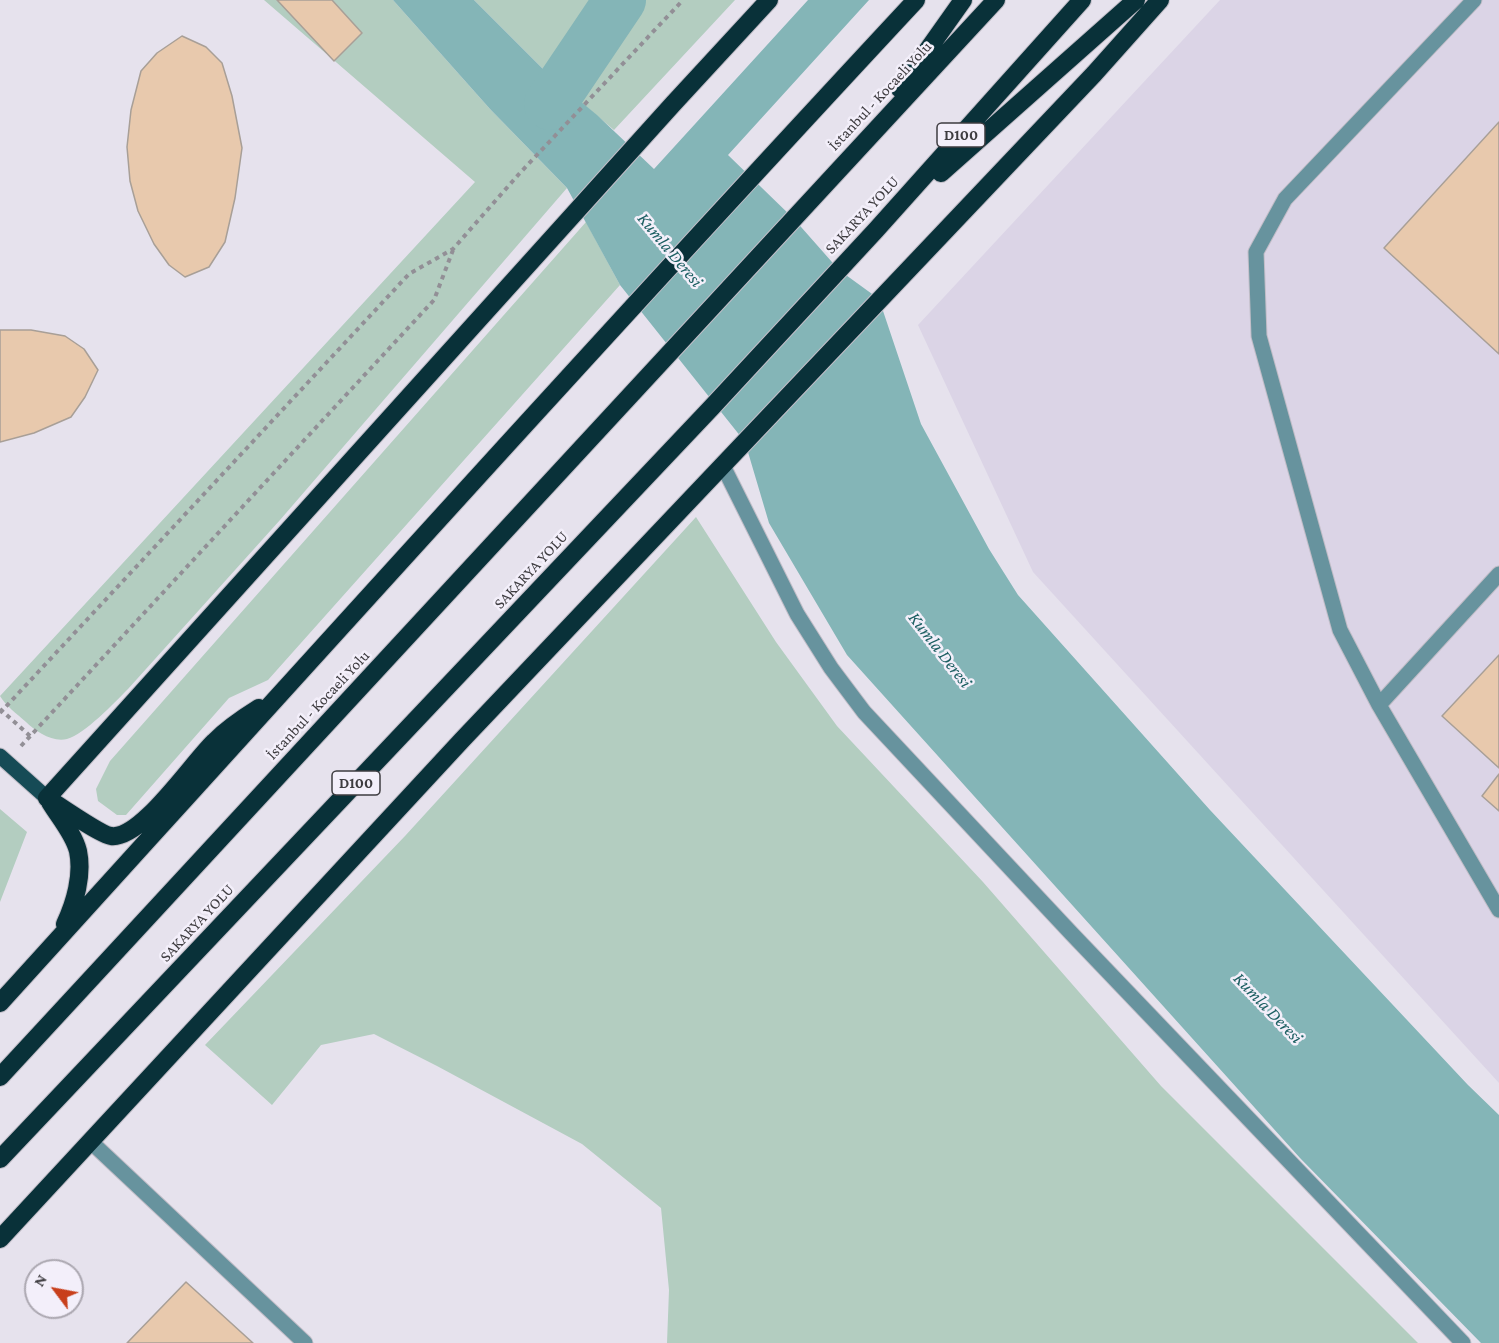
<!DOCTYPE html>
<html>
<head>
<meta charset="utf-8">
<style>
	body { margin:0 }
	#map { position:relative; width:1499px; height:1343px; overflow:hidden; background:#e6e2ed; font-family:"Crimson Pro",serif }
	canvas { display:block }
	.north { position:absolute; left:24px; top:1259px; width:60px; height:60px; box-sizing:border-box; background:#f3effa; border:2px solid #aba7b0; border-radius:50%; rotate:302deg; font-size:16px; font-weight:700; line-height:24px; text-align:center; color:#3e3c40 }
	.north::after { content:''; display:block; margin:auto; width:21px; height:27px; background:#c83f1b; clip-path:polygon(50% 0,100% 100%,50% 72%,0 100%) }
</style>
</head>
<body>
<div id="map">
<canvas width="1499" height="1343"></canvas>
<div class="north">N</div>
</div>
<script>
const context = document.querySelector('canvas').getContext('2d');
context.lineJoin = 'round';
function fillPath(path, color) {
  context.fillStyle = color;
  context.fill(path, 'evenodd');
}
function stroke(path, color, width, dash) {
  context.strokeStyle = color;
  context.lineWidth = width;
  context.lineCap = dash ? 'butt' : 'round';
  context.setLineDash(dash || []);
  context.stroke(path);
}
function write(font, color, halo, rows, align = 'center') {
  context.font = font + ' "Crimson Pro",serif';
  context.lineWidth = 5;
  context.setLineDash([]);
  context.textBaseline = 'middle';
  context.strokeStyle = halo;
  context.fillStyle = color;
  for (const [text, x, y, turn = 0] of rows) {
    context.save();
    context.translate(x, y);
    context.rotate((+turn || 0) * Math.PI / 180);
    context.textAlign = isNaN(turn) ? turn : align;
    if (halo) context.strokeText(text, 0, 0);
    context.fillText(text, 0, 0);
    context.restore();
  }
}
const built = new Path2D(`
	M1220 0H1499V1083L1033 572 918 325Z`);
const green = new Path2D(`
	M264 0H393L490 109 567 188 280 520 128 689C114 703 85 734 67 739 53 743 35 731 26 722 17 714 5 705 0 696L475 182Z
	M474 0H735L614 130 551 77Z
	M586 222 620 285 268 680 229 698 126 815H117L98 801 96 789 110 761Z
	M696 517 776 642 837 726 983 882 1161 1086 1418 1343H667L669 1290 661 1208 582 1144 437 1066 374 1034 321 1045 272 1105 205 1045 405 836Z
	M0 809 27 832 0 902Z`);
const water = new Path2D(`
	M393 0H474L551 77 597 115 654 169 808 0H869L728 155 794 219 839 270 879 299 921 424 989 549 1018 595 1210 810 1468 1085 1499 1115V1343H1481L1300 1158 847 655 769 523 745 442 620 285 567 188 490 109Z`);
const river = new Path2D(`
	M550 104 620 0`);
const building = new Path2D(`
	M277 0H332L362 33 334 61Z
	M182 36 206 47 222 63 232 96 242 148 235 198 225 242 209 267 185 277 169 265 154 244 138 211 130 181 127 147 131 110 141 71 157 53Z
	M1499 122V354L1384 248Z
	M0 330H31L65 336 84 349 98 370 85 397 71 417 34 433 0 442Z
	M1499 655V768L1442 716Z
	M1499 774V811L1482 796Z
	M186 1282 253 1343H127Z`);
const path = new Path2D(`
	M0 709 30 736
	M0 713 409 274 453 249 519 174 683 0
	M21 746 434 300 453 250`);
const minor = new Path2D(`
	M1474 0 1285 199 1256 252 1259 336 1340 630 1379 705 1499 910
	M723 466 797 614 831 668 864 712 1071 933 1463 1343
	M1379 705 1499 574
	M90 1141 305 1343`);
const major = new Path2D(`
	M0 756 47 798`);
const highway = new Path2D(`
	M900 89 963 0
	M941 173 1136 0
	M47 798 673 104 769 0
	M47 798C58 805 101 835 111 836 141 840 192 763 214 742 228 728 243 718 259 708
	M50 802C59 817 74 834 78 851 83 875 75 903 65 924
	M0 1003C304 668 607 332 916 0
	M0 1077 996 0
	M0 1159 712 407 876 230 1082 0
	M0 1239 462 740 1094 74 1160 0`);
const shields = [
	[961,135,48],
	[356,783,48]
];
const shieldNames = [
	["D100",961,135],
	["D100",356,783]
];
const streetNames = [
	["İstanbul - Kocaeli Yolu",880,96,-47],
	["SAKARYA YOLU",862,215,-47],
	["SAKARYA YOLU",531,570,-47],
	["İstanbul - Kocaeli Yolu",318,705,-47],
	["SAKARYA YOLU",197,923,-47]
];
const waterNames = [
	["Kumla Deresi",670,250,50],
	["Kumla Deresi",940,650,52],
	["Kumla Deresi",1268,1008,46]
];
fillPath(built, '#dbd4e6');
fillPath(green, '#b3cdc0');
fillPath(water, '#84b5b7');
stroke(river, '#84b5b7', 52);
fillPath(building, '#e8c9ad');
stroke(building, '#a89f97', 1.5);
stroke(minor, '#c1bdc7', 17);
stroke(major, '#c1bdc7', 17);
stroke(highway, '#c1bdc7', 20);
stroke(path, '#928f96', 4, [4.5, 4.5]);
stroke(minor, '#67939e', 15);
stroke(major, '#164b56', 15);
stroke(highway, '#093139', 18);
for (const [x, y, w] of shields) {
  const box = new Path2D();
  box.roundRect(x - w / 2, y - 12, w, 24, 4.5);
  context.fillStyle = '#f3effa';
  context.fill(box);
  stroke(box, '#3e3c40', 1.5);
}
write('bold 15px', '#3e3c40', null, shieldNames);
write('16px', '#3e3c40', '#f3effa', streetNames);
write('italic 18px', '#1c5f62', '#f3effa', waterNames);
</script>
</body>
</html>
